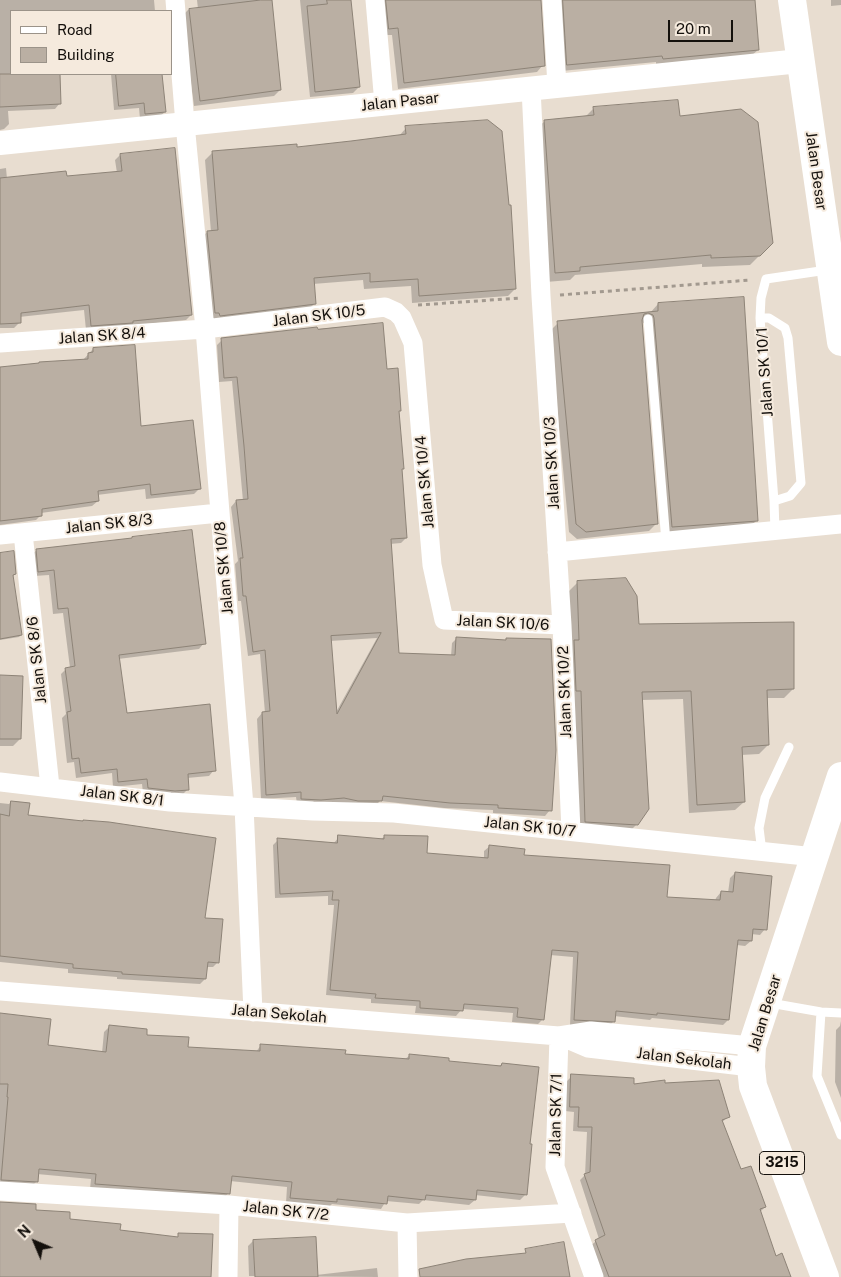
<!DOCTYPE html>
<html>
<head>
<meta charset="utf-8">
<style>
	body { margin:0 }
	#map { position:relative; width:841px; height:1277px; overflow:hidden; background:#e8ddd0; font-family:"Public Sans",sans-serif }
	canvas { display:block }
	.legend { position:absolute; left:10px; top:10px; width:162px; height:65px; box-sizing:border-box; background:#f5eadd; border:1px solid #9b9389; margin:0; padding:6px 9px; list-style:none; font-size:15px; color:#14100c }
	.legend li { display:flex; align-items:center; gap:10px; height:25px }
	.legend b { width:25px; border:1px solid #9b9389 }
	.north { position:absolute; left:10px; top:1217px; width:50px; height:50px; -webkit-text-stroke:4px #f5eadd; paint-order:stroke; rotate:315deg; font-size:14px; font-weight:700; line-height:20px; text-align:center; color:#14100c }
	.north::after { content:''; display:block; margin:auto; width:18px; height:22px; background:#14100c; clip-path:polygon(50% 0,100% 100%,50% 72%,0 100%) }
	.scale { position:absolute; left:668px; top:20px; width:65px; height:22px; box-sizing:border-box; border:2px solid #14100c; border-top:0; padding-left:6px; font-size:15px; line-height:18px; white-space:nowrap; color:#14100c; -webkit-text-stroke:4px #f5eadd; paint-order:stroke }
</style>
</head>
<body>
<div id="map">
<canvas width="841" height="1277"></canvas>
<ul class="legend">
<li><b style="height:6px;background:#fff"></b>Road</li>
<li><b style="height:14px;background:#baafa3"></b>Building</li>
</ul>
<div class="north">N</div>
<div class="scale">20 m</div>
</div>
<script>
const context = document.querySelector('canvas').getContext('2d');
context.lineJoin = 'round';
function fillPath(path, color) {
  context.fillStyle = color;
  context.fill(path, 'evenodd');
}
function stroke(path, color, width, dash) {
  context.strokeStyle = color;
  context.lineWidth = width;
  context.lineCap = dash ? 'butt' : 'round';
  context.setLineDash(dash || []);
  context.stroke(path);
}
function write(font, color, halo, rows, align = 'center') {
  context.font = font + ' "Public Sans",sans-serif';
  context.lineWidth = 4;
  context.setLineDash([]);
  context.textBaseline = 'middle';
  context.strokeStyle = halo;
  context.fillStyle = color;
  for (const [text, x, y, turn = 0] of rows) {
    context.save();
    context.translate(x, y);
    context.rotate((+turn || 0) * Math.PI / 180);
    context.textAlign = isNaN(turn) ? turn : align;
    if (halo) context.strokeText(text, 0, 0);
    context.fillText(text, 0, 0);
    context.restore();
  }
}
const shadow = new Path2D(`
	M0 0H154L155 11H11V74H59L60 103 55 109 8 111 9 124 4 129 0 130Z
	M197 0H270L280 90 274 96 194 106 182 16 188 10 198 9Z
	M300 0H350L359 87 353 93 310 97Z
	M380 0H540L543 65 537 72 398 89 392 35H383Z
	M554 0H754L758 50 751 56 656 65V62L561 71Z
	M831 0H841V5L831 6Z
	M111 74H161L165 112 159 117 140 119 139 108 114 110Z
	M594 108 679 118 772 243 750 265 702 267V264L575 275 570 280 546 282 535 130 545 121 585 117Z
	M406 128 515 289 508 296 412 303 411 286 364 289 363 280 313 284 314 304 307 311 213 322 200 240 207 232H211L205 160 212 153 296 148 399 136Z
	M120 155 191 315 186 320 86 330 84 310 19 317 20 322 14 328H0V169L6 168 7 179 66 177 117 173 115 160Z
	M658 304 757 520 749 528 664 535 647 327 640 319 657 523 649 531 577 539 569 532 550 331 558 323 650 313Z
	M222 340 386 370 400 410 397 413 406 538 401 543 390 544 398 654 451 656 452 643 457 638 505 641 507 639 550 810 545 816 493 813V810L444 808 380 801 375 806 297 804 296 797 261 799 257 719 262 713H265L260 654 248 656 241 601H238L235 564 238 561 231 507 236 501H243L232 381 219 382 217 345ZM377 638 335 714 330 641Z
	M93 349 140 427 199 489 194 494 146 499 145 489 97 495 98 501 92 506 41 513V515L36 520 0 525V368L83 360Z
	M37 550 204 643 199 649 118 659 126 714 214 770 209 776 187 778 188 789 183 794 143 793 142 784 113 787 112 773 76 778 74 762 67 763 62 718 66 714 61 674 66 669 70 668 63 613 53 614 49 575 34 576 31 555Z
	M0 554 15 574 12 577 21 635 19 637 0 640Z
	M577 583 638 626 793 689 784 698H766L768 745 759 754 741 755 744 802 735 810 689 813 683 699 642 700 637 824 628 833 577 830 568 592Z
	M0 677 20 739 13 746H0Z
	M11 802 27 816 203 919 218 962 213 967H206L205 979 200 984 117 979V977L68 973V969L0 962V803L9 804Z
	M385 836 426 854 484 859V851L490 846 666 898 715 901 716 898 721 892 728 893 730 878 735 873 765 929 760 935 751 934V941L745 946 737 945 728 1020 723 1025 652 1018 650 1020 614 1016V1021L608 1027 570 1025 573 957 550 955 543 1019 538 1024 512 1022 513 1013 462 1009 456 1016 415 1013 416 1006 371 1003V999L326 995 334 905H328V896L275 898 273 845 278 840 333 844 339 837 380 840Z
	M0 1014 47 1046 102 1053 104 1032 109 1027 187 1048 256 1052 261 1045 404 1060 410 1055 447 1062 498 1067 502 1064 529 1145 526 1194 520 1200 475 1195V1200L469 1205 423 1200 419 1204 386 1201 381 1209 332 1204 330 1206 286 1203 287 1187 230 1181 229 1193 223 1198 90 1189 91 1179 37 1174V1181L31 1187 0 1185Z
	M841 1021V1098L835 1082 836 1030 840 1026Z
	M572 1076 632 1086 664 1085 728 1117 721 1123 740 1171 765 1207 760 1212 776 1257 789 1277H601L590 1246 599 1239 580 1180 585 1175 587 1132 573 1131 574 1112 565 1111 567 1081Z
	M253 1241 316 1275 377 1268 378 1277 249 1276 248 1246Z`);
const building = new Path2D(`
	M261 0H272L281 90 200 101 189 9Z
	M327 0H351L360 87 315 92 307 6 327 4Z
	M386 0H541L545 66 404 83 398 28 389 29Z
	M563 0H755L759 50 663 59 662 56 567 65Z
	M0 74H60L61 104 0 107Z
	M116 74H162L166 112 145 114 144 103 119 106Z
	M678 100 680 116 741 109 758 122 773 243 760 256 711 258V255L580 267V271L555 273 544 120 594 115 593 107Z
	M488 120 502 131 509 205H511L516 289 419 296 418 279 370 282V273L314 278 316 304 220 316 219 313H215L207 231 218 230 212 151 297 144V147L351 141 406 134 405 126Z
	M175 148 192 315 133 321V323L91 326 89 305 21 313V323L0 324V178L66 171 67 176 122 171 120 154Z
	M744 297 758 521 672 527 654 318 653 315 648 313 644 314 642 320 658 524 586 532 576 524 557 321 658 311V303Z
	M383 323 387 369 398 368 401 411H399L404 469H402L407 538 391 539 399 653 455 655 456 637 506 640V638L551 639 556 750 552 811 498 808V805L450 803 383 796 382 801H358L344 798 321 800 301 799V792L266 795 262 712 270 711 265 650 253 652 246 596H243L240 558H243L236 500 248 499 244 446 237 377 224 378 221 338 317 327 318 329ZM381 633 337 714 331 636Z
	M135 345 141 426 193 420 201 489 151 495 150 484 98 491 99 501 42 509V516L0 521V367L39 363V362L88 359V353L93 352V348Z
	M192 530 206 644 119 655 127 713 210 704 216 771 188 774 189 790 175 791 148 788 147 779 118 782 117 769 81 773 79 758 72 759 67 712 71 711 65 668 75 666 68 608 58 609 54 570 38 572 36 549 132 538V537Z
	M14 551 16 574 13 575 22 635 0 639V553Z
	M626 578 637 596 639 624 794 622V689L767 690 769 745 742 747 745 802 697 805 691 691 642 692 649 809 638 825 585 822 581 691H576L574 640H579L577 581Z
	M0 675 23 676 21 739H0Z
	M11 801 30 803 28 815 83 821V820L109 822 216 838 205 918 223 919 219 963 208 962 206 979 122 974V972L73 968V964L0 956V814L9 816Z
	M338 835 384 839V835L428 836 427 853 488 858 489 845 525 849 524 855 670 865 667 897 720 900 721 891 733 892 735 872 772 876 767 930 753 929 752 941 738 940 729 1020 657 1013V1015L616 1011 615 1022 574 1020 578 952 552 950 544 1020 517 1017 518 1008 464 1004 463 1011 420 1008V1001L375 998 376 994 330 990 339 900H332L333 891 280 894 277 838 337 843Z
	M0 1013 51 1019 48 1045 106 1052 109 1025 147 1029V1035L189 1037 188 1047 260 1051V1044L346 1050 345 1054 409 1059V1054L449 1058V1061L501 1066 502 1063 539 1067 530 1144H532L527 1195 477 1190 476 1200 426 1195 425 1200 388 1196 387 1204 337 1199V1202L290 1198 292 1182 232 1176 230 1194 95 1184 96 1174 39 1169 38 1182 1 1180 8 1097H7L8 1084H0Z
	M571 1074 634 1078V1084L665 1080V1083L719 1080 730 1117 722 1120 741 1169 751 1166 766 1207 760 1209 776 1256 782 1253 791 1277H609L595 1240 605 1235 584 1174 590 1172 592 1127H578L579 1107H570Z
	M0 1202 36 1204V1210L70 1212V1219L121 1224 120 1230 178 1237V1233L213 1234 211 1277H0Z
	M316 1237 318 1277H255L253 1240Z
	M564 1242 570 1277H420L419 1269 466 1259 526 1253 525 1249Z`);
const path = new Path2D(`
	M560 295 750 280
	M418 305 521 298`);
const service = new Path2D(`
	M760 318H769L785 328 788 338 801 483 790 496 774 501
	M648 319 666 542
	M775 531 774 501 760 318 761 298 766 279 827 270
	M762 852 759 828 765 798 789 747
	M770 1003 821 1012 841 1013
	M821 1012 817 1076 841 1135`);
const minor = new Path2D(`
	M175 0 185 124 205 329 244 806 253 1012
	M375 0 384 104
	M552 0 557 86
	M531 88 541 296 562 625 571 831
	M0 343 205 329 385 307 396 312 402 318 413 343 432 565 444 620 562 625
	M23 533 50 787
	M0 535 219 513
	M557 552 841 524
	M0 782 170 802 313 811 394 813 815 857
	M0 991 559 1036 591 1031 752 1046
	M559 1036 555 1167 594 1277
	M560 1036 588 1048 751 1067
	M0 1191 229 1205 407 1223 572 1213
	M407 1223 408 1277
	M228 1277 229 1205`);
const tertiary = new Path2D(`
	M0 143 800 61`);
const primary = new Path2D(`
	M792 0 841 342
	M825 1277 753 1086 751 1067 752 1046 841 776`);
const shields = [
	[782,1163,45]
];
const shieldNames = [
	["3215",782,1163]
];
const streetNames = [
	["Jalan Pasar",400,102,-6],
	["Jalan Besar",816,171,82],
	["Jalan SK 10/5",319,316,-7],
	["Jalan SK 8/4",102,336,-4],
	["Jalan SK 10/1",765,372,-94],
	["Jalan SK 10/3",552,463,-93],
	["Jalan SK 10/4",425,482,-95],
	["Jalan SK 8/3",109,524,-6],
	["Jalan SK 10/8",224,568,-95],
	["Jalan SK 10/6",503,623,3],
	["Jalan SK 8/6",37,660,-96],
	["Jalan SK 10/2",565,692,-92],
	["Jalan SK 8/1",122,796,7],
	["Jalan SK 10/7",530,827,6],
	["Jalan Besar",765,1013,-73],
	["Jalan Sekolah",279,1014,5],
	["Jalan Sekolah",684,1059,7],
	["Jalan SK 7/1",556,1115,-89],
	["Jalan SK 7/2",286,1211,6]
];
fillPath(shadow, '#0003');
fillPath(building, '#baafa3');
stroke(building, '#8d8377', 1);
stroke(path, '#a2998f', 3, [4, 4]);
stroke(service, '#fff', 9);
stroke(minor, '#fff', 19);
stroke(tertiary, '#fff', 24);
stroke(primary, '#fff', 28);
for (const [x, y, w] of shields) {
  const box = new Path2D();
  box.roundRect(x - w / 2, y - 11.5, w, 23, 4);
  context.fillStyle = '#f5eadd';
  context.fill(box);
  stroke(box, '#14100c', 1);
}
write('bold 14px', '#14100c', null, shieldNames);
write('15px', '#14100c', '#f5eadd', streetNames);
</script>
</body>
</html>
